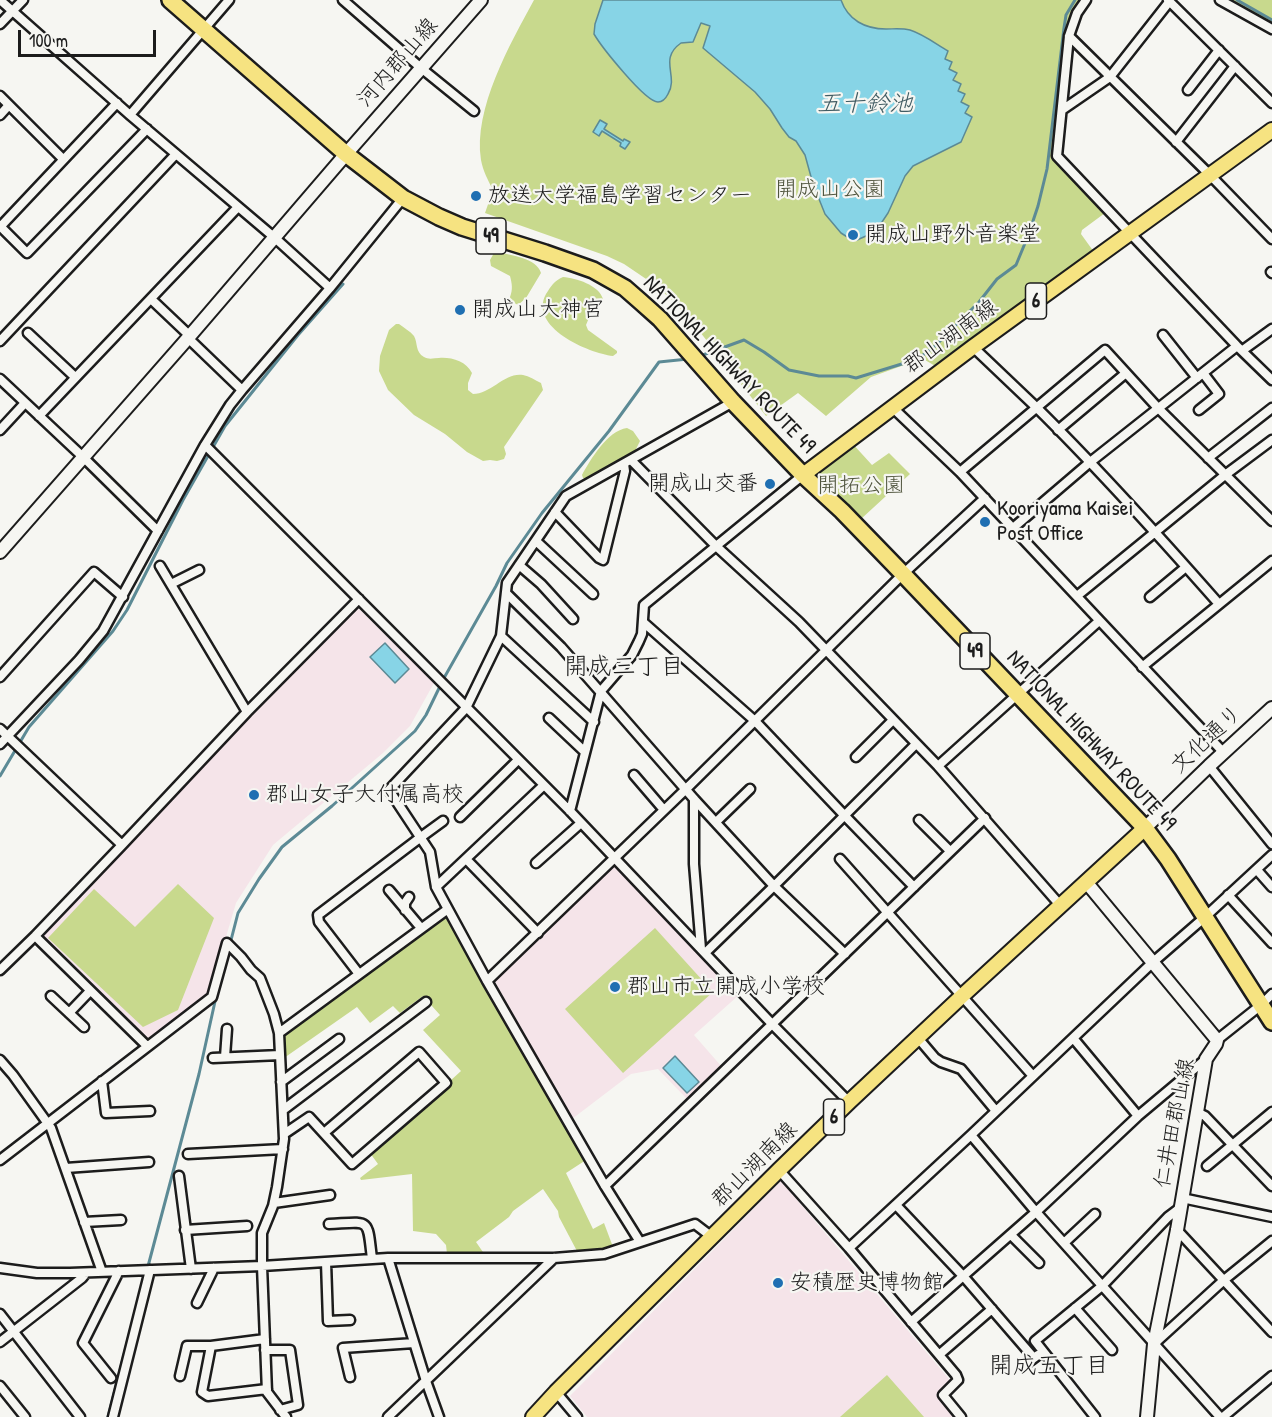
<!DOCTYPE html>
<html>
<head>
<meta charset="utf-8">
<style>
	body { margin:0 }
	#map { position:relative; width:1272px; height:1417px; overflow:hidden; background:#f6f6f2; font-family:"Patrick Hand",sans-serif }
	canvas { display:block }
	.scale { position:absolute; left:18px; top:30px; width:138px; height:27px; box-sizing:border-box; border:3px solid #1c1c1c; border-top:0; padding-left:8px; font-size:18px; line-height:21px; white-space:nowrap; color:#1c1c1c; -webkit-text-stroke:4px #f6f6f2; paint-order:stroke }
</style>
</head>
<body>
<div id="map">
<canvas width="1272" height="1417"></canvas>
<div class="scale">100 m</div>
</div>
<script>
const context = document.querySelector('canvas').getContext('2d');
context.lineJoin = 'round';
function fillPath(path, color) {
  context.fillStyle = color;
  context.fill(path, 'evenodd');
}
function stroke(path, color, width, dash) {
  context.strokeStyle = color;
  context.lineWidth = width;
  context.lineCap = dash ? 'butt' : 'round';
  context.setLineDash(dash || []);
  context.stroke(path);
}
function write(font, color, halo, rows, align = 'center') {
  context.font = font + ' "Patrick Hand","Klee One",sans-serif';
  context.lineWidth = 4.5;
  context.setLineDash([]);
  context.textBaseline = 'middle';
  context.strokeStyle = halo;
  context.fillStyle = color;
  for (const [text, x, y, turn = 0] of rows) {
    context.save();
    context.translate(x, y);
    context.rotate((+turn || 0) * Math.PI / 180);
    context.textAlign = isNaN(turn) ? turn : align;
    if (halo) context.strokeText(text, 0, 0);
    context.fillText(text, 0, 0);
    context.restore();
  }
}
const built = new Path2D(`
	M356 606 434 683 410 726 383 753 273 845 236 903 209 995 147 1042 40 937Z
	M616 863 739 995 694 1035 722 1067 687 1099 658 1069 631 1074 572 1119 494 980Z
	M781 1181 950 1380 936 1395 954 1417H587L570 1396Z`);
const green = new Path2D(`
	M534 0H1081L1070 21 1053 159 1105 213 1082 230 1081 234 1094 252 937 367 925 360H918L871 377 826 416 798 393 766 416 689 318 671 299 655 285 624 264 607 256 485 213 493 190C488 180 483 171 481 160 473 109 510 44 534 0Z
	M1226 0H1272V26Z
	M497 252C510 255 537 258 541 273L526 298 518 305 511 301 510 297C513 289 512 284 510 276L491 266 490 260 494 253Z
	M563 277C576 278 599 285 603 299L591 313 586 325 588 330 617 351V353L613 356C588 353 528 327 546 294 551 286 554 281 563 277Z
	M396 324H399C404 328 410 331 414 336 418 343 415 352 424 357 429 360 434 358 439 358 451 357 466 361 472 373L468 383V390L473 394C491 394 505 372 523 375 529 376 535 380 541 383L543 390 504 447 506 454 504 459 497 461 490 460 483 461 467 452 445 434 414 415 388 390 379 371 380 356 389 330Z
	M627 428 633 431 640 441 634 453 592 476 586 479 583 478 582 475C591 459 607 431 627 428Z
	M851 442 872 465 889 453 910 474 861 519 818 478 817 470Z
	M178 884 214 918 178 1010 143 1027 48 938 94 889 135 927Z
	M445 914 449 916 586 1160 566 1173 593 1229 604 1223 613 1247 578 1253 559 1217 558 1211 543 1189 513 1211 509 1217 476 1242 485 1255 447 1254 446 1245 436 1234 413 1231 412 1174 361 1180 360 1178 378 1164 370 1153 451 1083 450 1081 461 1071 423 1030 440 1015 423 996 400 1013 393 1006 370 1023 357 1007 284 1058 282 1033Z
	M655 928 713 992 623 1073 565 1009Z
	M887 1375 924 1417H840Z`);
const water = new Path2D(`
	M603 0H841C848 20 865 29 886 29 894 29 902 28 910 30 923 34 936 44 948 51L945 59 952 62 949 69 957 73 953 80 961 84 958 91 965 94 961 102 969 106 965 113 972 117 961 142 913 166 905 176 888 213 882 222 866 236 857 240H852L841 233 825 214 813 184 805 155 796 141 789 137 782 128 770 109 755 92 703 48 710 26 701 23 693 42 681 43C658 59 679 76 668 94 666 98 662 102 658 102 645 102 601 46 594 34L595 24Z
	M600 120 607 124 604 129 623 141 624 139 630 142 625 149 620 146 621 143 602 131 599 136 593 132Z
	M385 643 409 669 395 683 370 657Z
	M675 1056 699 1082 687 1093 663 1068Z`);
const stream = new Path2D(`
	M1237 0 1272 20
	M700 356 744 340 764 352 789 370 819 376H848L856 378 918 359 935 346 979 302 997 279 1016 265 1028 236 1038 206 1047 169 1064 28 1066 15 1075 0
	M0 776 29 727 113 631 127 610 183 500 225 426 298 335 343 284
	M230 944 238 913 259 879 282 847 332 806 415 731 426 715 444 678 496 586 507 563 542 513 609 431 659 362 688 359
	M219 988 224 968
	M147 1270 199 1074 216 997
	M108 1417 136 1308`);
const street = new Path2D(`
	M0 0 130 115 275 238 330 288
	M343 0 421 68 474 111
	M1086 0 1077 13 1069 36 1057 156 1237 346 1272 380
	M1168 0 1272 103
	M1220 0 1272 29
	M0 24 23 0
	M1069 36 1210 175 1272 239
	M1188 90 1219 50
	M0 96 63 159
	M1062 110 1110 77 1169 2
	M0 115 9 105
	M130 115 229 0
	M1176 142 1235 66
	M0 227 117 103
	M1 227 27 253 147 129
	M1271 272 1272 273
	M151 299 190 336
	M28 333 75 377
	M1163 335 1197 378
	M188 338 242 390
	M0 341 176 154
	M973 347C994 367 1015 387 1036 407 1100 470 1160 537 1219 604
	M1243 350 1272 329
	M0 379 83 457 158 531
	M892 407 960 472 1224 753
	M1199 410 1219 394 1203 373
	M39 416 238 207
	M0 430 25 403
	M1058 430 1126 373
	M205 445 570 811 773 1025 849 1102
	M1208 458 1272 408
	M631 460 716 546 799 622 938 766 1060 905
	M960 472 1105 350 1158 408 1272 521
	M555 512 599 558 603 560 625 471 624 464
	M1013 528 1089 463 1237 346
	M536 541 593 594
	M519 565 541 584 573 619
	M160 566 247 712
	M171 584 199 570
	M506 593 561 647 694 799 774 886 845 954
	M1077 596 1225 475 1272 440
	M1150 597 1186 567
	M643 622 755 721 845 816 914 887
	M501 636 594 722
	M1142 667 1272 561
	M0 677 94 572 123 597
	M549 718 585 752
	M0 729 122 845
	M0 744 79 660 103 631 205 445 230 405 242 390 330 288 403 198
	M856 757 893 720
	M938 766 1099 621
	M1209 766 1272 844
	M634 775 664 810
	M694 799V864L701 949
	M570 811 601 691 632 655 639 641 642 634 644 605 803 475
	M460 817 518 760
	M919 820 950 851
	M716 822 750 789
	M466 859 538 933
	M840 859 1033 1076
	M536 863 581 823
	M1257 870 1272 887
	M436 887 544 785
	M389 890 421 928
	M1228 895 1272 943
	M405 910V903L409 897
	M35 936 147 1046
	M705 953 774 886 916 744
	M0 970 35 936 122 845 247 712 359 599
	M359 974 319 922 318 915 421 837 443 821
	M487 981 686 789 903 574 985 498
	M51 996 84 1027
	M69 1013 90 991
	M279 1033 448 909
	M918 1038 935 1058 941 1062 961 1069 996 1111
	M1073 1038 1138 1116
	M1217 1040 1261 1005 1272 994
	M225 1057 227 1029
	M213 1058 280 1055
	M0 1060 13 1075 51 1128 102 1272
	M102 1081 106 1113 150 1111
	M281 1082 339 1039
	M283 1110 426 1002
	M1197 1112 1205 1116 1272 1186
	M284 1134 309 1117 352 1164 446 1083 419 1052 324 1133
	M971 1135 1036 1212 1220 1417
	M188 1154 283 1149
	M0 1160 212 997 227 943 241 957 251 970 260 978 274 1014 279 1033 284 1139 277 1187 273 1206 262 1233V1266L267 1392 286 1417
	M1207 1166 1272 1112
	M66 1168 149 1162
	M779 1170 849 1248 956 1375 958 1380 943 1395 961 1417
	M179 1176 191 1269
	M605 1186 985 818
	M1182 1198 1272 1217
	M274 1203 330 1195
	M896 1205 964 1277 1034 1358
	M84 1222 121 1220
	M329 1224C371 1222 367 1217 372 1259
	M185 1230 247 1226
	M1177 1230 1272 1332
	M1011 1235 1039 1263
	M640 1242 605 1186 487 981 436 887 430 852 389 790 466 708 501 636 507 583 566 496 733 402
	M1064 1243 1095 1214
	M849 1248 971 1135 1152 963 1205 917 1272 855
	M388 1258 426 1381 439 1417
	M326 1262 328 1321 350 1320
	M0 1268 37 1273H70L262 1266 388 1258H554L604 1254 695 1224 712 1237
	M197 1303 214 1268
	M1075 1308 1112 1350
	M0 1314 80 1417
	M911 1322 1036 1212 1138 1116 1206 1059
	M0 1342 82 1278 86 1273
	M1155 1343 1224 1280 1272 1241
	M211 1346 202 1392 208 1396 267 1389
	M265 1350H290L298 1405 280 1410
	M940 1354 992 1309
	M1026 1364 1038 1355
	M180 1376 187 1346H211L265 1339
	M350 1377 343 1348 414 1343
	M111 1378 83 1343 119 1271
	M0 1386 25 1417
	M556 1392 577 1417
	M113 1417 150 1270
	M388 1417 554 1258
	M1095 1417 1035 1341 1102 1286 1168 1217 1180 1208
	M1223 1417 1272 1376`);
const secondary = new Path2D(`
	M0 552 188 338 346 154 481 0
	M1145 828 1209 766 1272 708
	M1087 883 1217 1040 1216 1044 1206 1059 1177 1230 1154 1344 1147 1417`);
const primary = new Path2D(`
	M803 475 973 347 1272 130
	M533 1417 556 1392 779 1170 849 1102 962 996 1145 828`);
const highway = new Path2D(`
	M170 0 346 154 403 198 439 217 462 227 545 253 593 270 625 288 641 302 660 319 733 402 803 475 842 511 903 574 1145 828 1168 859 1272 1022`);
const markers = [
	[476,196,6,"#1f6fb2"],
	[853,235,6,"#1f6fb2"],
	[460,310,6,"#1f6fb2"],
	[770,484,6,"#1f6fb2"],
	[985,522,6,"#1f6fb2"],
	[254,795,6,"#1f6fb2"],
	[615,987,6,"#1f6fb2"],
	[778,1283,6,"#1f6fb2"]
];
const shields = [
	[491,236,30],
	[1036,301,21],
	[975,651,30],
	[834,1117,21]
];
const shieldNames = [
	["49",491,236],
	["6",1036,301],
	["49",975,651],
	["6",834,1117]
];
const streetNames = [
	["河内郡山線",398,63,-49],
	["郡山湖南線",951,337,-36],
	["NATIONAL HIGHWAY ROUTE 49",729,365,46],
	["文化通り",1207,740,-43],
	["NATIONAL HIGHWAY ROUTE 49",1091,741,47],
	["仁井田郡山線",1175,1123,-79],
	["郡山湖南線",755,1165,-45]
];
const parkNames = [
	["開成山公園",830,190],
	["開拓公園",861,486]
];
const poiNames = [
	["放送大学福島学習センター",488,196],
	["開成山野外音楽堂",865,235],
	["開成山大神宮",472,310],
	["開成山交番",758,484,"right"],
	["Kooriyama Kaisei",997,509],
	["Post Office",997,534],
	["郡山女子大付属高校",266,795],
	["郡山市立開成小学校",627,987],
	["安積歴史博物館",790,1283]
];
const waterNames = [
	["五十鈴池",865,105]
];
const neighbourhoodNames = [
	["開成三丁目",624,668],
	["開成五丁目",1049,1367]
];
fillPath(built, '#f5e4e9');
fillPath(green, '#c8d98d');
fillPath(water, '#87d4e6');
stroke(water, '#5c8a95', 1.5);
stroke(stream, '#5c8a95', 3);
stroke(street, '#1c1c1c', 13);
stroke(secondary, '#1c1c1c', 16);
stroke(primary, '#1c1c1c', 18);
stroke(highway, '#1c1c1c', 20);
stroke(street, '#f6f6f2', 8);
stroke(secondary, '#f6f6f2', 12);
stroke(primary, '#f6e381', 14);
stroke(highway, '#f6e381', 15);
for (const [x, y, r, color] of markers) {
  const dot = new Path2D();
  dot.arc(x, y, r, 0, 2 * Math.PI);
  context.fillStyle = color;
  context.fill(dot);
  stroke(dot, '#f6f6f2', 2);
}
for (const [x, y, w] of shields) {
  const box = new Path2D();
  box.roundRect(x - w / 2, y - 18, w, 36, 4.5);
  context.fillStyle = '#f6f6f2';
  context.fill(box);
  stroke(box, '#1c1c1c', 1.5);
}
write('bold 21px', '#1c1c1c', null, shieldNames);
write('22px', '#1c1c1c', '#f6f6f2', streetNames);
write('22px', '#50553e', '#f6f6f2', parkNames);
write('22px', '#1c1c1c', '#f6f6f2', poiNames, 'left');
write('italic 24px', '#415c63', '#f6f6f2', waterNames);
write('24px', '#1c1c1c', '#f6f6f2', neighbourhoodNames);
</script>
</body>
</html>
